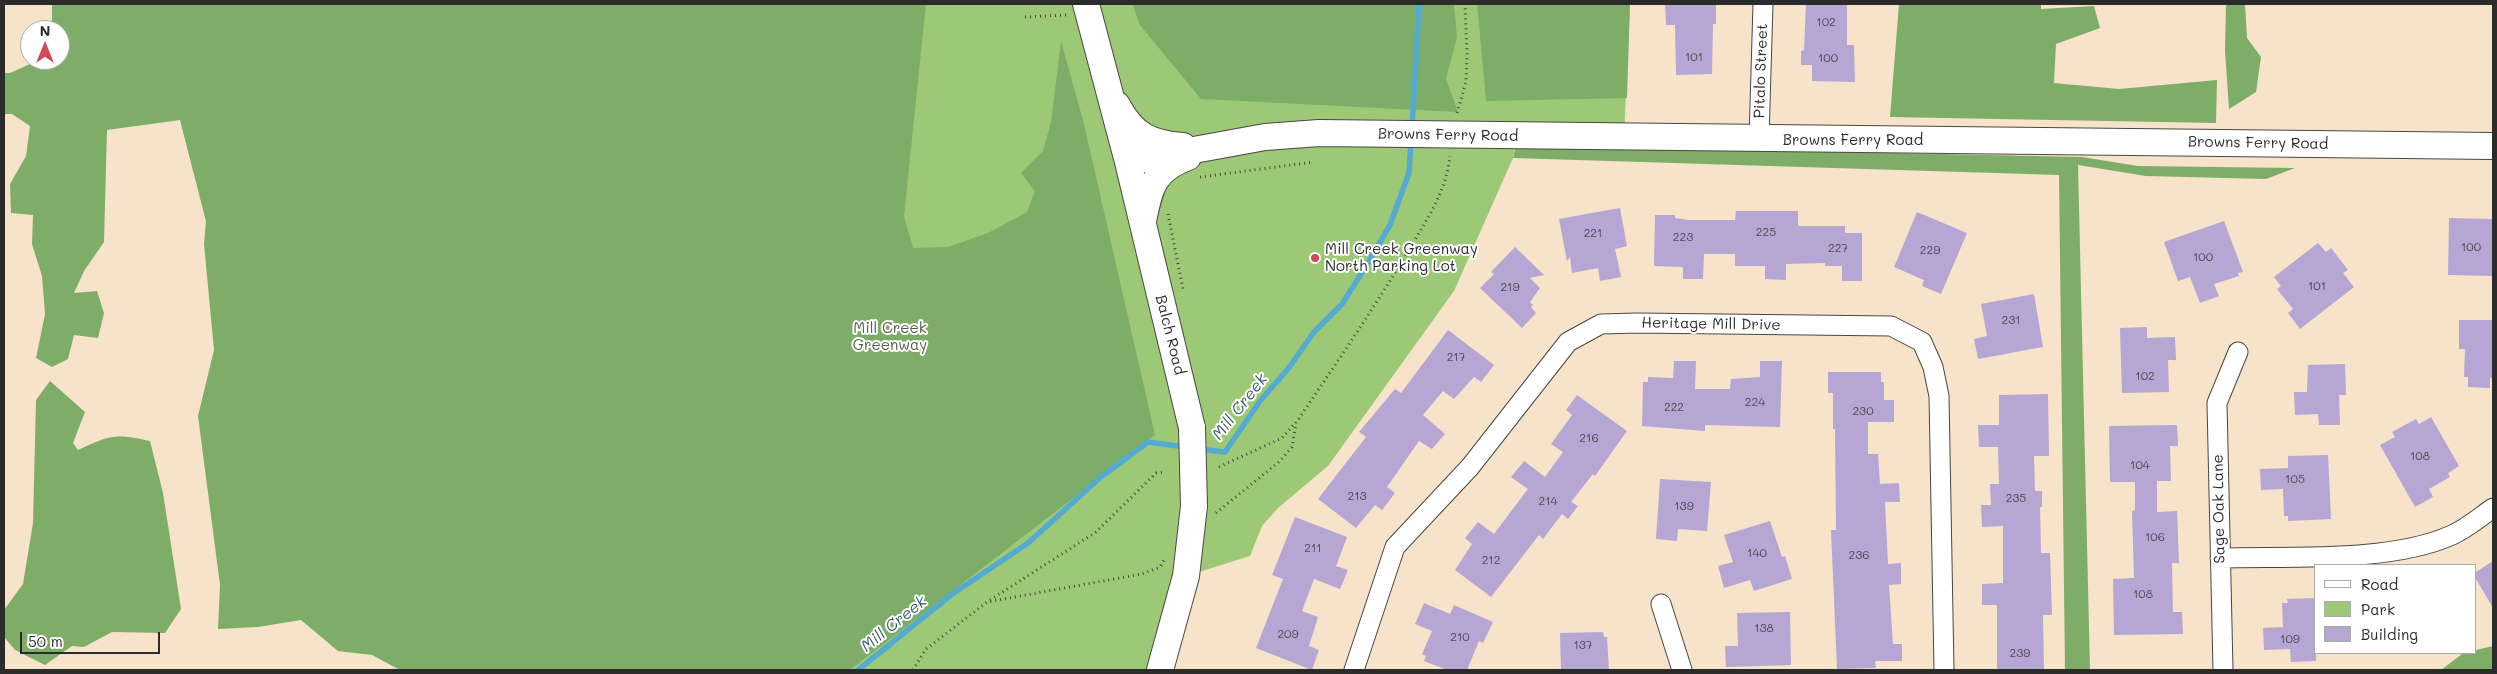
<!DOCTYPE html>
<html>
<head>
<meta charset="utf-8">
<style>
	body { margin:0 }
	#map { position:relative; width:2497px; height:674px; overflow:hidden; background:#f6e3ca; font-family:Mali,sans-serif }
	canvas { display:block }
	.frame { position:absolute; inset:0; border:5px solid #2b2b2b; pointer-events:none }
	.legend { position:absolute; left:2314px; top:564px; width:162px; height:90px; box-sizing:border-box; background:#fff; border:1px solid #aaa; margin:0; padding:6px 9px; list-style:none; font-size:15px; color:#2b2b2b }
	.legend li { display:flex; align-items:center; gap:10px; height:25px }
	.legend b { width:25px; border:1px solid #aaa }
	.north { position:absolute; left:20px; top:20px; width:50px; height:50px; box-sizing:border-box; background:#fff; border:1px solid #aaa; border-radius:50%; rotate:0deg; font-size:14px; font-weight:700; line-height:20px; text-align:center; color:#2b2b2b }
	.north::after { content:''; display:block; margin:auto; width:18px; height:22px; background:#d1495b; clip-path:polygon(50% 0,100% 100%,50% 72%,0 100%) }
	.scale { position:absolute; left:20px; top:632px; width:140px; height:22px; box-sizing:border-box; border:2px solid #2b2b2b; border-top:0; padding-left:6px; font-size:15px; line-height:18px; white-space:nowrap; color:#2b2b2b; -webkit-text-stroke:4px #fff; paint-order:stroke }
</style>
</head>
<body>
<div id="map">
<canvas width="2497" height="674"></canvas>
<div class="frame"></div>
<ul class="legend">
<li><b style="height:6px;background:#fff"></b>Road</li>
<li><b style="height:14px;background:#9dc976"></b>Park</li>
<li><b style="height:14px;background:#b6a6d3"></b>Building</li>
</ul>
<div class="north">N</div>
<div class="scale">50 m</div>
</div>
<script>
const context = document.querySelector('canvas').getContext('2d');
context.lineJoin = 'round';
function fillPath(path, color) {
  context.fillStyle = color;
  context.fill(path, 'evenodd');
}
function stroke(path, color, width, dash) {
  context.strokeStyle = color;
  context.lineWidth = width;
  context.lineCap = dash ? 'butt' : 'round';
  context.setLineDash(dash || []);
  context.stroke(path);
}
function write(font, color, halo, rows, align = 'center') {
  context.font = font + ' Mali,sans-serif';
  context.lineWidth = 4;
  context.setLineDash([]);
  context.textBaseline = 'middle';
  context.strokeStyle = halo;
  context.fillStyle = color;
  for (const [text, x, y, turn = 0] of rows) {
    context.save();
    context.translate(x, y);
    context.rotate((+turn || 0) * Math.PI / 180);
    context.textAlign = isNaN(turn) ? turn : align;
    if (halo) context.strokeText(text, 0, 0);
    context.fillText(text, 0, 0);
    context.restore();
  }
}
const green = new Path2D(`
	M151 4H1630L1624 138 1517 136 1513 158 1454 291 1328 466 1278 508 1262 526 1250 556 1186 576 1160 670H432L211 241Z`);
const forest = new Path2D(`
	M52 4H926L904 216 913 248 948 247 988 233 1027 212 1035 191 1021 173 1043 151 1051 122 1061 41 1084 124 1155 435 850 670H400L372 655 338 651 301 620 258 627 218 629 220 585 198 416 214 350 204 244 206 221 180 120 107 130 104 242 84 271 74 293 97 291 104 313 98 338 74 335 68 359 52 367 36 358 45 314 42 276 32 244 33 215 11 213 10 184 26 156 30 126 12 114H4V73H10L39 60H60V30H52Z
	M1133 4H1454L1457 37 1446 79 1458 112 1201 99 1139 24Z
	M1477 4H1630L1627 98 1486 101Z
	M1899 4H2041V9L2094 6 2100 28 2056 44 2054 83 2119 89 2217 80 2216 123 1890 117Z
	M2226 4H2245L2247 38 2261 57 2256 92 2229 109 2225 51Z
	M1516 145 2082 157 2138 166 2295 168 2266 179 2146 176 2078 165 2090 670H2065L2059 175 1513 158Z
	M50 381 85 412 73 443 78 450C110 435 115 433 150 441L163 493 181 609 165 633 112 632 84 647 72 646 45 665 15 650 4 637V610L23 584 33 523 36 400Z
	M2493 646V670H2441L2462 654 2476 653V650Z`);
const stream = new Path2D(`
	M1412 126 1419 4
	M1199 449 1225 452 1260 401 1288 369 1314 332 1342 304 1368 263 1390 225 1409 173 1411 141
	M858 670 951 595 1028 543 1101 477 1148 442 1185 447`);
const building = new Path2D(`
	M1665 4H1716V24H1713L1712 74 1676 75 1675 25H1666Z
	M1806 4H1847V45H1854L1855 82 1812 81V65H1801V51L1804 50Z
	M1620 208 1627 246 1615 249 1621 277 1600 281 1598 268 1572 273 1570 257 1567 261 1559 219Z
	M1736 211H1798V226H1845V233H1862V281H1842V266H1825V263L1786 264V280L1765 279V266H1735V254H1704L1703 279H1683V267L1654 266 1655 215H1675V218L1689 220H1735Z
	M1917 212 1967 233 1941 294 1922 286 1924 280 1894 267Z
	M2449 218 2493 219V276L2448 275Z
	M2224 221 2243 272 2238 273 2239 276 2214 284 2219 296 2200 303 2190 277 2178 281 2164 242Z
	M2318 243 2326 252 2331 248 2348 270 2343 273 2354 287 2300 329 2288 313 2293 309 2277 289 2281 286 2274 277Z
	M1515 247 1544 275 1530 278 1540 288 1530 302 1533 305 1531 307 1536 313 1522 328 1480 288 1494 274 1491 272Z
	M2034 294 2043 347 1978 359 1974 339 1987 336 1981 304Z
	M2459 320H2493V378H2490V388L2468 387V377H2464L2465 349H2459Z
	M2147 327V338L2175 337 2176 360H2168L2169 392 2122 393 2120 328Z
	M1448 330 1494 365 1481 382 1474 377 1454 399 1443 391 1423 415 1445 434 1432 449 1419 441 1387 487 1395 493 1382 510 1375 505 1356 528 1318 499 1366 437 1359 432 1395 389 1401 393Z
	M1674 361H1696L1695 389H1730L1731 379 1760 377V361H1782L1780 427 1705 425V431L1642 426 1643 382H1648V377L1673 378Z
	M2345 364 2346 395H2339L2340 425H2319L2318 414 2295 415 2294 392H2307L2308 365Z
	M1828 372H1881V382H1884V400H1894V422H1868V454H1878L1880 484 1899 483 1900 502H1885L1888 564 1901 563V584L1889 585 1893 644H1902V661H1875L1876 668 1837 669 1831 530H1836L1835 429H1833V393H1828Z
	M2048 394 2049 456H2034L2035 491H2042V507H2040L2041 553H2050L2052 615H2043L2044 670H1997V605H1982V584L2003 583V526L1982 527 1981 505H1991L1990 484H1999L1998 447H1979L1978 425H1999V395Z
	M1577 395 1627 431 1595 476 1593 474 1571 502 1578 506 1568 519 1562 514 1543 539 1539 535 1491 597 1455 570 1472 544 1465 538 1478 522 1494 534 1528 489 1511 477 1524 461 1545 477 1563 452 1551 444 1572 415 1566 410Z
	M2431 417 2459 466 2448 473 2450 477 2429 489 2433 497 2415 507 2380 445 2395 437 2392 432 2416 419 2419 424Z
	M2177 425 2178 446H2170L2171 481H2157V512L2177 511 2179 563H2172L2173 612H2182L2183 634 2114 635 2113 579 2134 578 2132 511 2135 510V482H2110L2109 426Z
	M2328 455 2331 519 2288 521V516H2284L2283 489 2261 490 2260 469 2288 468V456Z
	M1660 479 1711 482 1707 531 1678 529 1677 541 1656 539Z
	M1295 517 1347 537 1336 566 1348 570 1340 589 1314 579 1302 611 1318 617 1309 646 1319 650 1312 670 1256 648 1283 579 1272 575Z
	M1770 521 1782 557 1785 556 1792 579 1754 591 1750 580 1724 588 1718 566 1733 562 1724 535Z
	M2493 561V608L2476 579V572Z
	M2316 598V661L2291 662 2290 649 2264 650 2263 628 2283 627 2282 603H2288L2287 599Z
	M1424 603 1450 614 1454 605 1493 622 1483 643 1479 641 1467 670H1447L1424 661 1426 656 1422 654 1432 631 1415 624Z
	M1790 612 1791 665 1726 667 1725 646H1738L1737 613Z
	M1603 632 1604 637H1607L1609 670H1561L1560 633Z`);
const path = new Path2D(`
	M1025 17 1067 15
	M1457 113 1466 82 1467 54 1465 4
	M1200 177 1314 162
	M1168 214 1183 289
	M1219 467 1282 438 1295 423
	M1216 513 1280 461 1292 447 1296 423C1333 368 1371 313 1405 256 1424 224 1446 194 1450 156
	M990 600 1096 532 1156 473 1164 472
	M913 670 926 649 987 602 1142 574 1160 567 1164 560`);
const street = new Path2D(`
	M1759 139 1763 4
	M2220 558C2289 556 2390 563 2452 535 2466 529 2480 517 2493 508
	M1661 604 1682 670
	M1354 670 1395 547 1470 467 1568 342 1601 324 1637 323 1891 326 1922 342 1933 367 1939 396 1944 670
	M2223 670 2217 403 2238 352`);
const secondary = new Path2D(`
	M1086 4 1128 162 1192 428
	M1117 105C1133 135 1150 144 1183 146
	M1128 162 1265 137 1319 133 2493 146
	M1143 221C1150 187 1153 170 1188 157
	M1160 670 1186 576 1194 506`);
const secondaryBridge = new Path2D(`
	M1192 428 1194 506`);
const markers = [
	[1315,258,5,"#d1495b"]
];
const numberNames = [
	["102",1826,22],
	["101",1694,57],
	["100",1828,58],
	["225",1766,232],
	["221",1593,233],
	["223",1683,237],
	["100",2471,247],
	["227",1838,248],
	["229",1930,250],
	["100",2203,257],
	["101",2317,286],
	["219",1510,287],
	["231",2011,320],
	["217",1456,357],
	["102",2145,376],
	["224",1755,402],
	["222",1674,407],
	["230",1863,411],
	["216",1589,438],
	["108",2420,456],
	["104",2140,465],
	["105",2295,479],
	["213",1357,496],
	["235",2016,498],
	["214",1548,501],
	["139",1684,506],
	["106",2155,537],
	["211",1313,548],
	["140",1757,553],
	["236",1859,555],
	["212",1491,560],
	["108",2143,594],
	["138",1764,628],
	["209",1288,634],
	["210",1460,637],
	["109",2290,639],
	["137",1583,645],
	["239",2020,653]
];
const streetNames = [
	["Pitalo Street",1761,71,-88],
	["Browns Ferry Road",1448,135,1],
	["Browns Ferry Road",1853,140],
	["Browns Ferry Road",2258,143,1],
	["Heritage Mill Drive",1711,324,1],
	["Balch Road",1170,335,76],
	["Sage Oak Lane",2219,509,-91]
];
const poiNames = [
	["Mill Creek Greenway",1325,249],
	["North Parking Lot",1325,266]
];
const parkNames = [
	["Mill Creek",890,328],
	["Greenway",890,345]
];
const waterNames = [
	["Mill Creek",1240,407,-52],
	["Mill Creek",894,624,-39]
];
fillPath(green, '#9dc976');
fillPath(forest, '#7ead67');
stroke(stream, '#54abd1', 5.5);
fillPath(building, '#b6a6d3');
stroke(street, '#494743', 21);
stroke(secondary, '#494743', 28);
stroke(path, '#494743', 3, [1, 4]);
stroke(street, '#fff', 19);
stroke(secondary, '#fff', 26);
stroke(secondaryBridge, '#494743', 28, []);
stroke(secondaryBridge, '#fff', 26);
for (const [x, y, r, color] of markers) {
  const dot = new Path2D();
  dot.arc(x, y, r, 0, 2 * Math.PI);
  context.fillStyle = color;
  context.fill(dot);
  stroke(dot, '#fff', 2);
}
write('12px', '#4e4a55', null, numberNames);
write('15px', '#2b2b2b', '#fff', streetNames);
write('15px', '#2b2b2b', '#fff', poiNames, 'left');
write('15px', '#536245', '#fff', parkNames);
write('italic 16px', '#3b5e6d', '#fff', waterNames);
</script>
</body>
</html>
